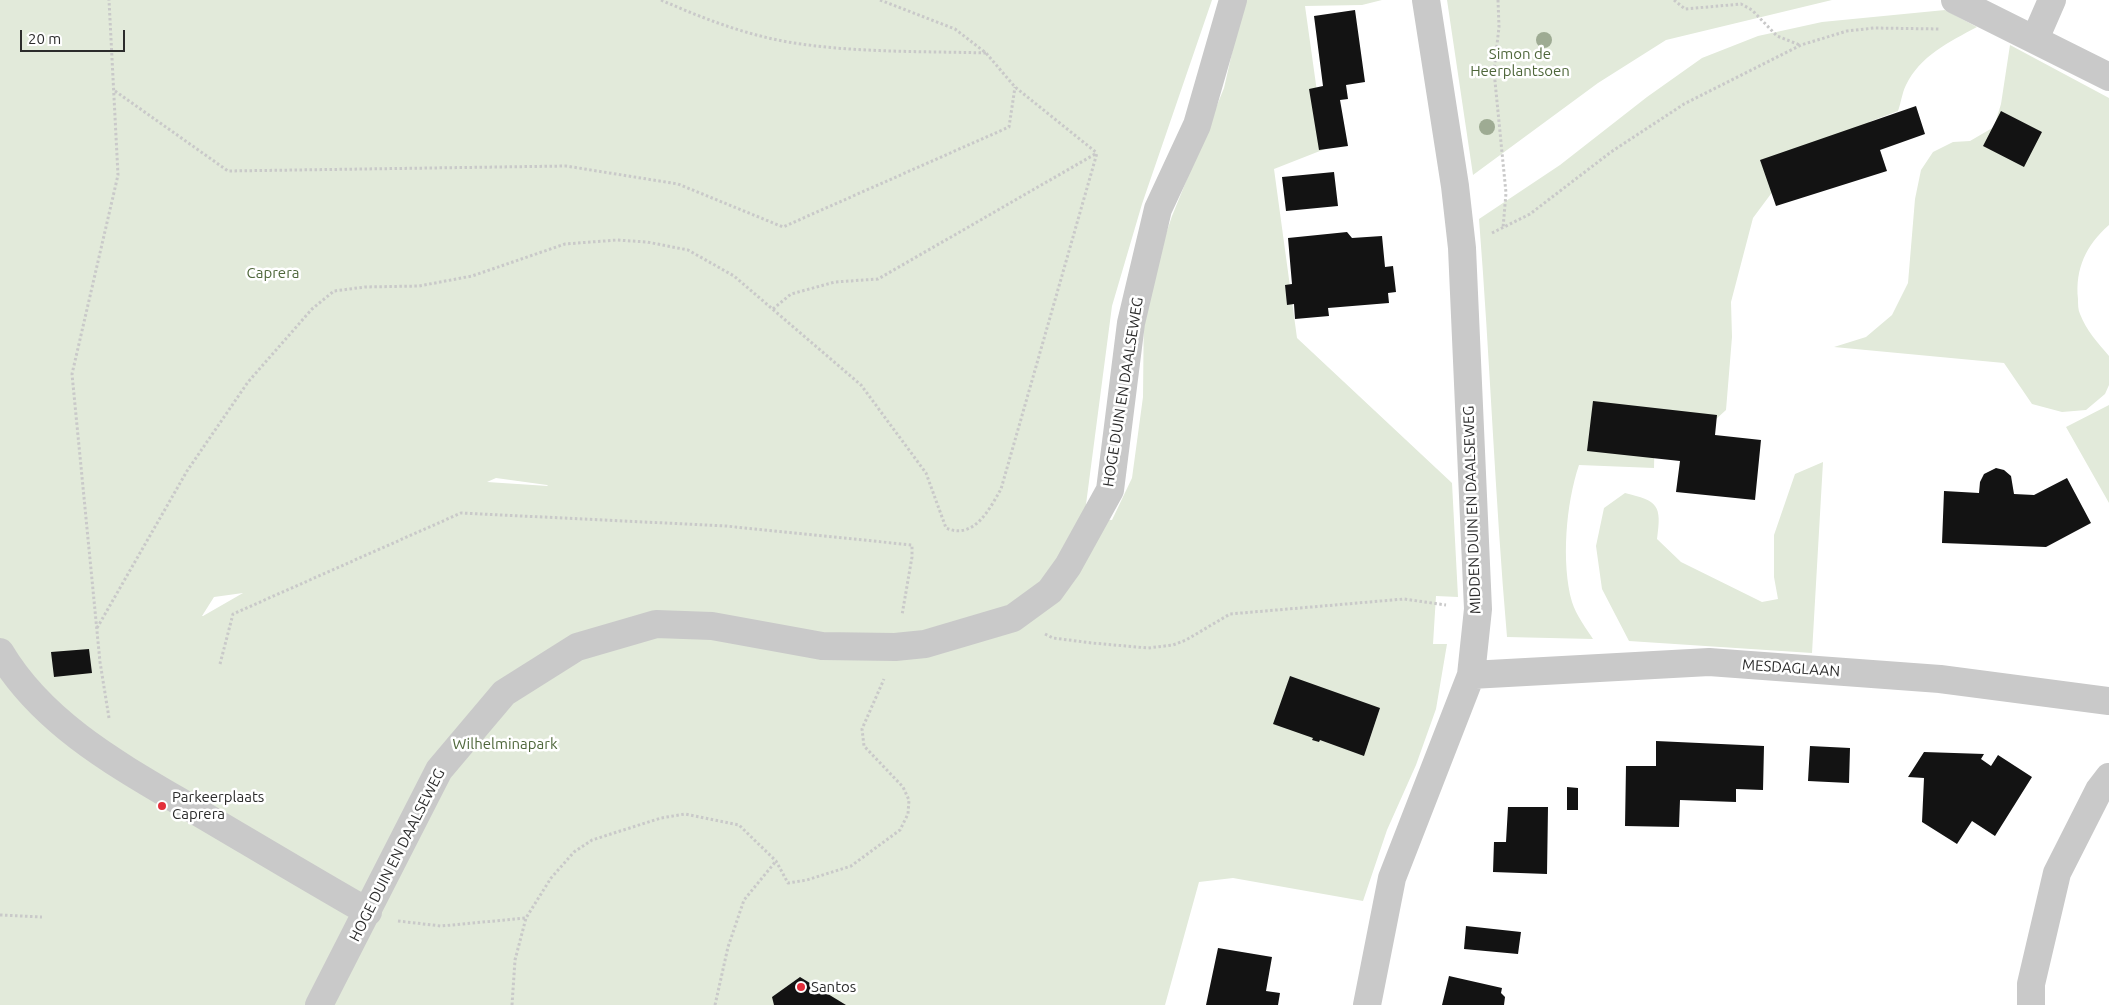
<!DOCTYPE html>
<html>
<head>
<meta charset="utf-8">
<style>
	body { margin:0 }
	#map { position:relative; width:2109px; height:1005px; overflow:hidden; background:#fff; font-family:Ubuntu,sans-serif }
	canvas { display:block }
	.scale { position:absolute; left:20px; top:30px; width:105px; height:22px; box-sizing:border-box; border:2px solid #2c2c2c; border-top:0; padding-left:6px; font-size:15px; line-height:18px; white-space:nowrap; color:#2c2c2c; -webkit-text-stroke:4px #fff; paint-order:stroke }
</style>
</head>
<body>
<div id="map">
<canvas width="2109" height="1005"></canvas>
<div class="scale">20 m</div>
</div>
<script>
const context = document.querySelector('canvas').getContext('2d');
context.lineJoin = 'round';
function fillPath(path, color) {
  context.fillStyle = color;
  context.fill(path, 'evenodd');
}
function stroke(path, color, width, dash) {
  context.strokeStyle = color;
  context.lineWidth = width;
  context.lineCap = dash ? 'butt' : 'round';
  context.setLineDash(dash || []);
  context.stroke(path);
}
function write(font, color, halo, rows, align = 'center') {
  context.font = font + ' Ubuntu,sans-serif';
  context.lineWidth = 5;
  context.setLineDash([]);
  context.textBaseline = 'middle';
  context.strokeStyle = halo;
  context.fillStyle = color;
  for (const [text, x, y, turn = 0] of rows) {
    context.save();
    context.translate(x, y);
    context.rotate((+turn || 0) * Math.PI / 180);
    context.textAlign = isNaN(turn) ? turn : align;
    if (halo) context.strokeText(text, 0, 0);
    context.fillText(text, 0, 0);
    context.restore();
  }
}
const green = new Path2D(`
	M0 0H1212L1142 204 1112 306 1085 512 1080 518 1112 520 1132 478 1143 397 1144 299 1172 216 1224 88 1244 0H1382L1362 5 1305 6 1325 149 1274 169 1297 338 1452 483 1458 597 1436 596 1433 644H1447L1436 709 1416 765 1387 830 1363 901 1233 878 1199 882 1165 1005H0ZM496 478 547 485 548 486 487 482ZM243 593 203 616H202L214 597Z
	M1447 0H1832L1666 40 1598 83 1473 175Z
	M1945 10 1977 27C1949 42 1920 56 1906 85 1902 93 1901 103 1898 111L1869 122 1872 134 1779 183 1753 218 1731 302 1732 337 1726 410 1715 420H1655L1654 468 1579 465C1566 503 1561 563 1572 602 1576 615 1586 628 1593 639L1507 637C1495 498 1490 358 1479 219L1560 165 1647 97 1702 58 1758 36 1822 22Z
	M2010 45 2109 98V225C2086 245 2075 269 2078 299 2078 304 2078 310 2080 314 2086 330 2098 343 2109 356V385L2105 394 2086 410 2062 412 2032 404 2004 363 1834 347 1866 337 1892 315 1908 283 1915 199 1921 170 1933 152 1953 142 1970 141 1994 127 2001 104Z
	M2109 405V503L2066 427Z
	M1823 462 1812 653 1629 641 1602 589 1596 546 1604 508 1625 493C1658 501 1662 505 1657 539L1681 562 1762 602 1778 599 1774 577V535L1795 474Z`);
const building = new Path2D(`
	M1355 10 1365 82 1346 85 1348 99 1340 100 1348 146 1319 150 1309 89 1323 86 1314 16Z
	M1916 106 1925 134 1880 150 1887 171 1776 206 1760 160Z
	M2001 111 2042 132 2024 167 1983 146Z
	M1334 172 1338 206 1286 211 1282 177Z
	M1347 232 1352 238 1382 236 1385 267 1393 266 1396 292 1388 293 1389 303 1328 308 1329 316 1295 319 1294 304 1287 305 1285 285 1292 284 1288 238Z
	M1593 401 1717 415 1715 435 1761 440 1755 500 1676 492 1680 461 1587 451Z
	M1996 468 2004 470 2011 476 2014 494 2034 495 2067 478 2091 523 2046 547 1942 543 1944 491 1979 493 1980 482 1984 474Z
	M89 649 92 673 54 677 51 652Z
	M1290 676 1380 708 1364 756 1320 740 1319 742 1312 740 1313 738 1273 724Z
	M1656 741 1764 746 1763 790 1736 789V802L1680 800 1679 827 1625 826 1626 766H1656Z
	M1810 746 1850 748 1849 783 1808 781Z
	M1924 752 1984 754 1981 759 1991 766 1998 755 2032 777 1995 836 1972 821 1957 844 1922 822 1924 778 1908 777Z
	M1567 787 1578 788V810H1567Z
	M1508 807H1548L1547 874 1493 872 1494 842H1506Z
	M1466 926 1521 932 1518 954 1464 949Z
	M1218 948 1272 957 1266 991 1280 993 1278 1005H1206Z
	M1449 976 1502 988 1501 993 1505 997 1504 1005H1442Z
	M800 977 846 1005H774L772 997Z`);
const path = new Path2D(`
	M661 0C702 18 743 34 788 42 853 53 921 51 986 53
	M880 0 955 29 986 53 1015 87 1097 153
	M1498 0 1499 27 1494 71 1506 193 1503 228
	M1674 0 1685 9 1741 4 1752 10 1777 36 1800 45
	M115 91 228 171 566 166 678 184 783 227 1009 127 1015 87
	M1492 233 1530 214 1611 152 1684 104 1801 45 1847 31 1874 28 1939 29
	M773 309 791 294 835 282 878 279 1097 153
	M97 628 187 471 248 382 312 309 334 291 365 287 419 286 472 276 565 244 617 240 647 242 688 250 734 276 861 385 926 473 946 528C974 540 989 510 1001 489L1097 153
	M1045 634 1053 638 1092 643 1148 648 1173 645 1186 640 1230 614 1404 599 1446 605
	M220 664 233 614 461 513 726 526 912 545V557L902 615
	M109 718 100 662 72 374 118 175 109 0
	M0 915 42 917
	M398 921 441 926 526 918
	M512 1005 515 960 526 918 551 878 574 852 592 840 661 818 685 814 739 825 776 861 788 883 807 880 851 866 900 830 908 814 909 800 903 787 864 746 862 729 884 679
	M715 1005 728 947 744 900 776 861`);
const minor = new Path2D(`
	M1955 0 2109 77
	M2035 39 2052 0
	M0 652C45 728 127 770 201 814 257 847 312 880 368 912
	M1471 675 1709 662 1940 679 2109 701
	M319 1005 439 770 504 693 577 647 656 624 712 626 822 646 895 647 925 644 1013 618 1050 591 1068 566 1110 490 1131 323 1158 209 1197 125 1233 0
	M1367 1005 1392 878 1471 675 1478 609 1462 248 1455 186 1426 0
	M2031 1005V984L2057 873 2099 790 2109 777`);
const trees = [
	[1544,40],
	[1487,127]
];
const markers = [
	[162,806,5,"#e32f3b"],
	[801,987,5,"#e32f3b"]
];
const parkNames = [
	["Simon de",1520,54],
	["Heerplantsoen",1520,71],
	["Caprera",273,273],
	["Wilhelminapark",505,744]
];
const streetNames = [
	["HOGE DUIN EN DAALSEWEG",1123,392,-81],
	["MIDDEN DUIN EN DAALSEWEG",1472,510,-92],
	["MESDAGLAAN",1791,668,4],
	["HOGE DUIN EN DAALSEWEG",397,855,-63]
];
const poiNames = [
	["Parkeerplaats",172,797],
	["Caprera",172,814],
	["Santos",811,987]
];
fillPath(green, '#e2eada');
fillPath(building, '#131313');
stroke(path, '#c9c9c9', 3, [2.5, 2.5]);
stroke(minor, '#c9c9c9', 28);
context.fillStyle = '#9eab93';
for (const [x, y] of trees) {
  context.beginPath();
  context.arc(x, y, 8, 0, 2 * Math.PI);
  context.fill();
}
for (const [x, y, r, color] of markers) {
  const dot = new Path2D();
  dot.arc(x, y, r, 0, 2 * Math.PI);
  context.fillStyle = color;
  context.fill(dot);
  stroke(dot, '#fff', 2);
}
write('15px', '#4f673b', '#fff', parkNames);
write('15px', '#2c2c2c', '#fff', streetNames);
write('15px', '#2c2c2c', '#fff', poiNames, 'left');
</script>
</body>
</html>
